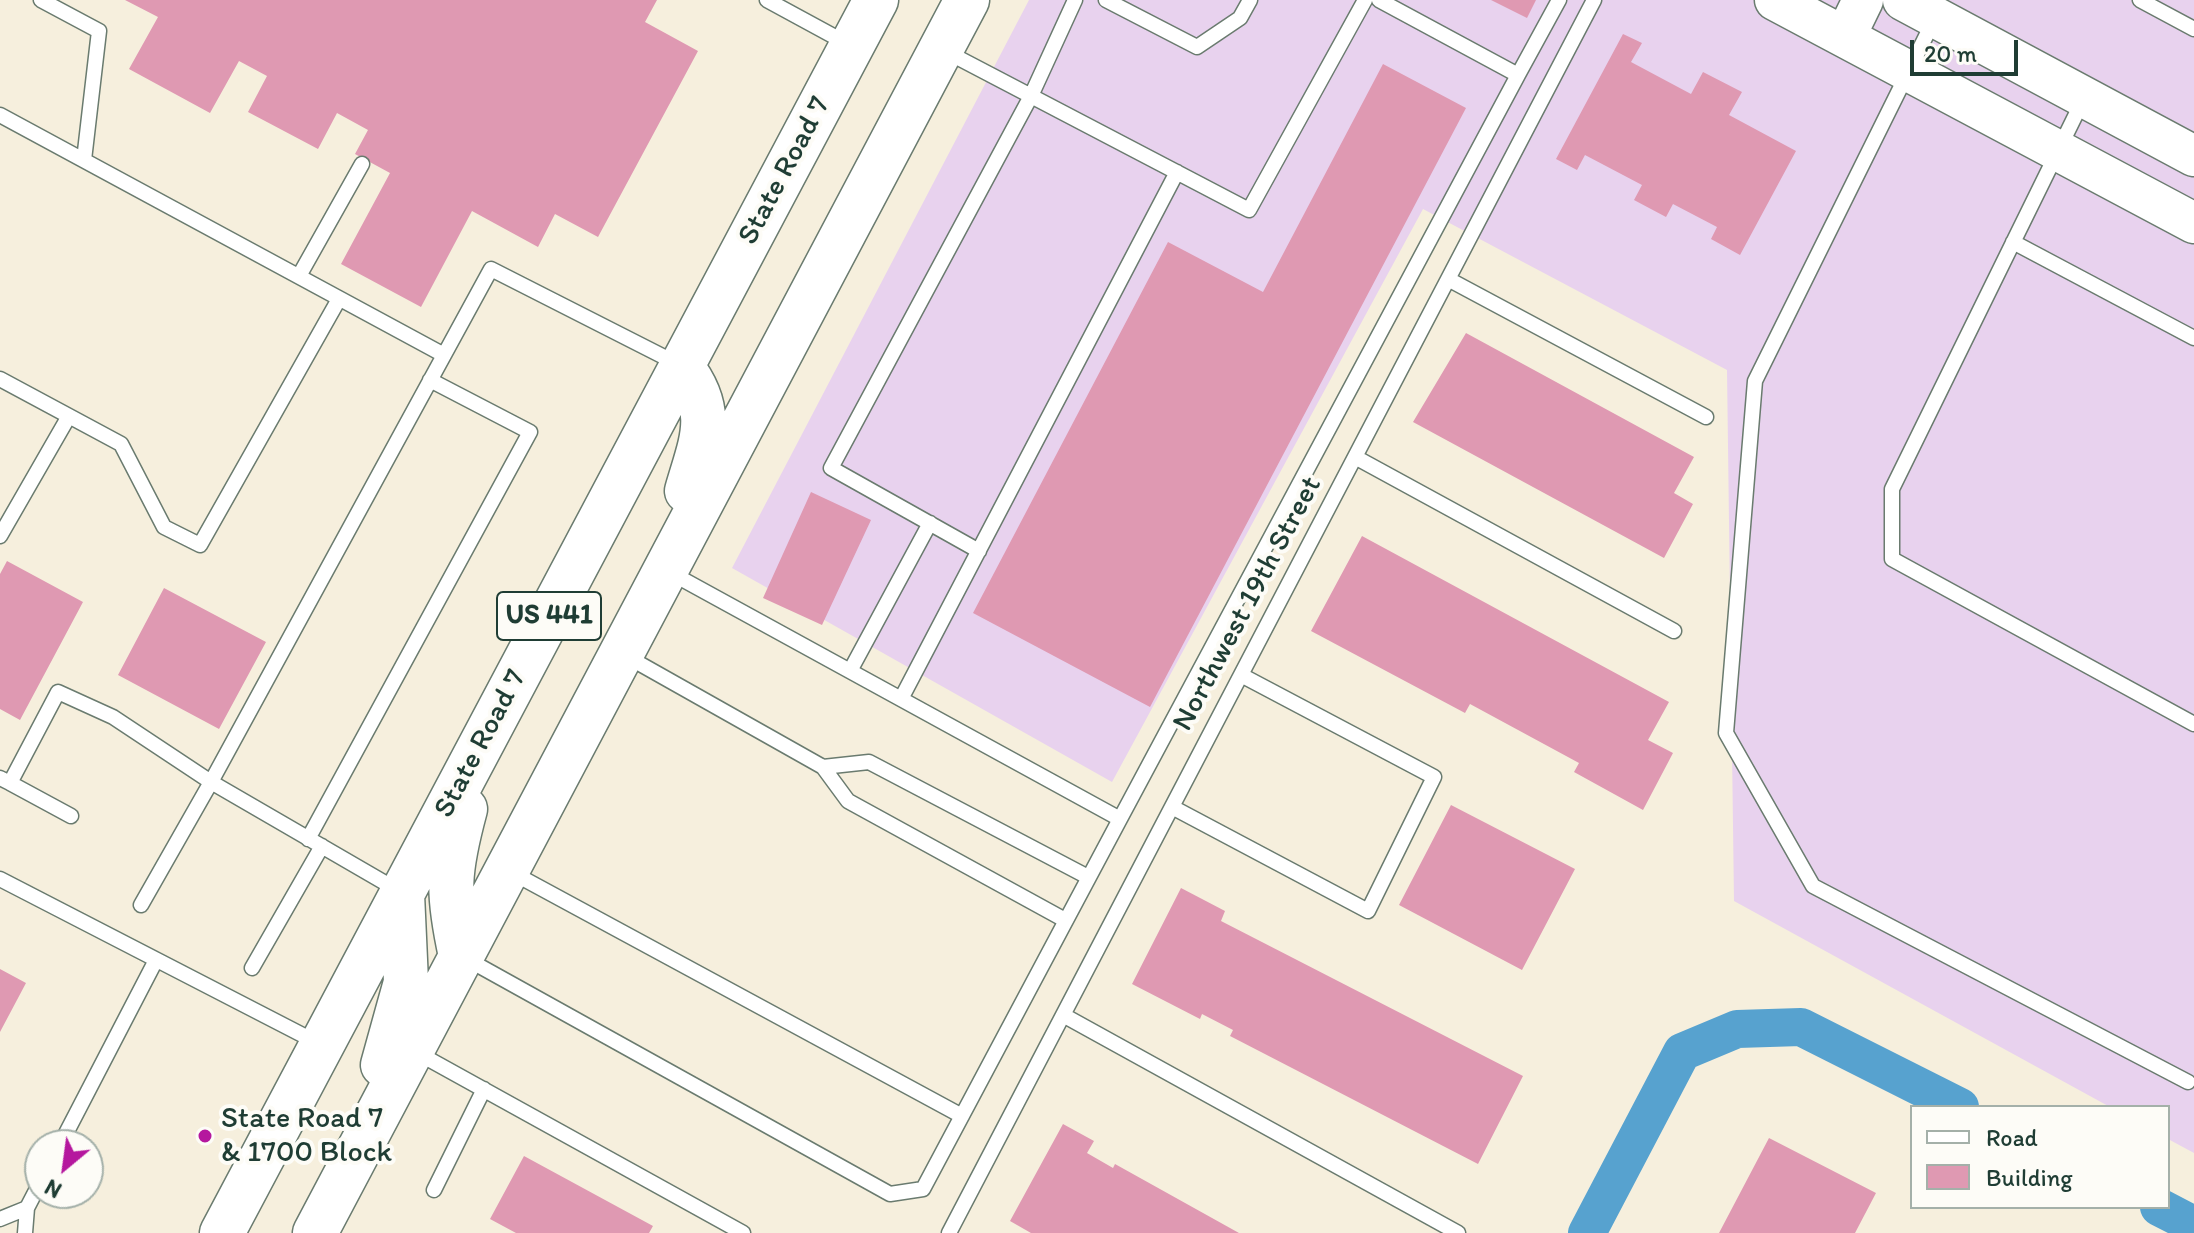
<!DOCTYPE html>
<html>
<head>
<meta charset="utf-8">
<style>
	body { margin:0 }
	#map { position:relative; width:2194px; height:1233px; overflow:hidden; background:#f6efdd; font-family:Itim,sans-serif }
	canvas { display:block }
	.legend { position:absolute; left:1910px; top:1105px; width:260px; height:104px; box-sizing:border-box; background:#fdfcf7; border:2px solid #a4b0a9; margin:0; padding:10px 14px; list-style:none; font-size:24px; color:#1f3d34 }
	.legend li { display:flex; align-items:center; gap:16px; height:40px }
	.legend b { width:40px; border:2px solid #a4b0a9 }
	.north { position:absolute; left:24px; top:1129px; width:80px; height:80px; box-sizing:border-box; background:#fdfcf7; border:2px solid #a4b0a9; border-radius:50%; rotate:209deg; font-size:22px; font-weight:700; line-height:32px; text-align:center; color:#1f3d34 }
	.north::after { content:''; display:block; margin:auto; width:28px; height:36px; background:#b5179e; clip-path:polygon(50% 0,100% 100%,50% 72%,0 100%) }
	.scale { position:absolute; left:1910px; top:40px; width:108px; height:36px; box-sizing:border-box; border:4px solid #1f3d34; border-top:0; padding-left:10px; font-size:24px; line-height:28px; white-space:nowrap; color:#1f3d34; -webkit-text-stroke:6px #fdfcf7; paint-order:stroke }
</style>
</head>
<body>
<div id="map">
<canvas width="2194" height="1233"></canvas>
<ul class="legend">
<li><b style="height:10px;background:#fff"></b>Road</li>
<li><b style="height:22px;background:#df99b2"></b>Building</li>
</ul>
<div class="north">N</div>
<div class="scale">20 m</div>
</div>
<script>
const context = document.querySelector('canvas').getContext('2d');
context.lineJoin = 'round';
function fillPath(path, color) {
  context.fillStyle = color;
  context.fill(path, 'evenodd');
}
function stroke(path, color, width, dash) {
  context.strokeStyle = color;
  context.lineWidth = width;
  context.lineCap = dash ? 'butt' : 'round';
  context.setLineDash(dash || []);
  context.stroke(path);
}
function write(font, color, halo, rows, align = 'center') {
  context.font = font + ' Itim,sans-serif';
  context.lineWidth = 8;
  context.setLineDash([]);
  context.textBaseline = 'middle';
  context.strokeStyle = halo;
  context.fillStyle = color;
  for (const [text, x, y, turn = 0] of rows) {
    context.save();
    context.translate(x, y);
    context.rotate((+turn || 0) * Math.PI / 180);
    context.textAlign = isNaN(turn) ? turn : align;
    if (halo) context.strokeText(text, 0, 0);
    context.fillText(text, 0, 0);
    context.restore();
  }
}
const built = new Path2D(`
	M1029 0H2194V1153L2168 1139V1107H2110L1734 901 1727 370 1423 209 1112 782 732 568Z`);
const canal = new Path2D(`
	M2159 1207 2194 1225
	M1587 1233 1682 1052 1737 1029 1801 1027 1960 1107`);
const building = new Path2D(`
	M125 0H657L645 22 698 51 598 237 555 214 538 247 472 211 421 307 341 264 390 173 355 154 368 130 337 113 318 149 248 112 267 76 239 61 210 113 129 69 158 17Z
	M1491 0H1536L1527 18Z
	M1623 34 1642 43 1631 62 1691 94 1703 72 1742 92 1729 115 1796 151 1740 255 1711 239 1717 227 1673 204 1666 217 1634 200 1642 185 1585 155 1577 170 1556 159Z
	M1383 64 1466 108 1150 707 973 613 1168 242 1263 292Z
	M1466 333 1694 457 1674 493 1693 504 1664 558 1413 422Z
	M811 492 871 520 822 625 763 598Z
	M1362 536 1669 702 1648 740 1673 753 1643 810 1574 772 1579 763 1470 704 1465 713 1311 631Z
	M7 561 83 602 20 720 0 709V574Z
	M164 588 266 642 219 729 118 675Z
	M1451 805 1575 869 1522 970 1399 905Z
	M1181 888 1225 911 1221 921 1523 1076 1478 1164 1230 1036 1233 1030 1202 1014 1200 1019 1132 984Z
	M0 969 26 983 0 1032Z
	M1063 1124 1094 1141 1087 1153 1113 1168 1115 1164 1239 1233H1031L1010 1221Z
	M1769 1138 1876 1193 1855 1233H1719Z
	M524 1156 653 1226 649 1233H516L490 1219Z`);
const lane = new Path2D(`
	M41 0 99 31 84 160
	M767 0 848 44
	M1106 0 1197 47 1240 18 1250 0
	M1379 0 1518 75 1559 0
	M2140 0 2194 29
	M1934 20 1755 381 1726 733 1813 886 2188 1082
	M945 51 1249 210 1365 0
	M2084 98 1892 489V559L2194 724
	M0 115 444 355
	M2013 242 2194 338
	M299 276 362 164
	M1448 279 1706 417
	M0 379 121 444 164 527 200 545 339 299
	M1355 457 1674 631
	M0 536 69 416
	M979 551 831 468 1031 96 1075 0
	M671 573 1120 819 1518 75
	M626 656 823 767 848 801 1065 920
	M850 671 930 523
	M901 699 1177 172
	M823 767 869 762 1088 877
	M0 778 10 783 58 692 113 717 211 782 141 905
	M10 783 71 816
	M1172 807 1368 911 1434 777 1241 675
	M308 839 530 432 430 380
	M511 872 962 1116
	M0 879 318 1043
	M399 891 211 782 491 269 678 364
	M465 958 890 1194 923 1189 1120 819
	M252 968 322 846
	M1063 1015 1458 1233
	M414 1051 743 1233
	M60 1145 156 960
	M434 1190 484 1089
	M0 1219 27 1208
	M25 1233 27 1208 40 1183
	M949 1233 1594 0`);
const secondary = new Path2D(`
	M1775 0 2194 223
	M1903 0 2194 156
	M1845 37 1863 0`);
const primary = new Path2D(`
	M681 366C717 412 702 439 687 491
	M461 956C447 892 448 872 465 809
	M383 1065 406 982 402 894
	M222 1233 876 0
	M315 1233 967 0`);
const markers = [
	[205,1136,8,"#b5179e"]
];
const shields = [
	[549,616,104]
];
const shieldNames = [
	["US 441",549,616]
];
const streetNames = [
	["State Road 7",785,171,-62],
	["Northwest 19th Street",1248,604,-62],
	["State Road 7",481,744,-62]
];
const poiNames = [
	["State Road 7",221,1119],
	["& 1700 Block",221,1153]
];
fillPath(built, '#e8d2ee');
stroke(canal, '#57a2cf', 38);
fillPath(building, '#df99b2');
stroke(lane, '#6a7b6f', 17);
stroke(secondary, '#6a7b6f', 43);
stroke(primary, '#6a7b6f', 47);
stroke(lane, '#fff', 14);
stroke(secondary, '#fff', 40);
stroke(primary, '#fff', 44);
for (const [x, y, r, color] of markers) {
  const dot = new Path2D();
  dot.arc(x, y, r, 0, 2 * Math.PI);
  context.fillStyle = color;
  context.fill(dot);
  stroke(dot, '#fdfcf7', 3);
}
for (const [x, y, w] of shields) {
  const box = new Path2D();
  box.roundRect(x - w / 2, y - 24, w, 48, 6);
  context.fillStyle = '#fdfcf7';
  context.fill(box);
  stroke(box, '#1f3d34', 2);
}
write('bold 28px', '#1f3d34', null, shieldNames);
write('30px', '#1f3d34', '#fdfcf7', streetNames);
write('30px', '#1f3d34', '#fdfcf7', poiNames, 'left');
</script>
</body>
</html>
